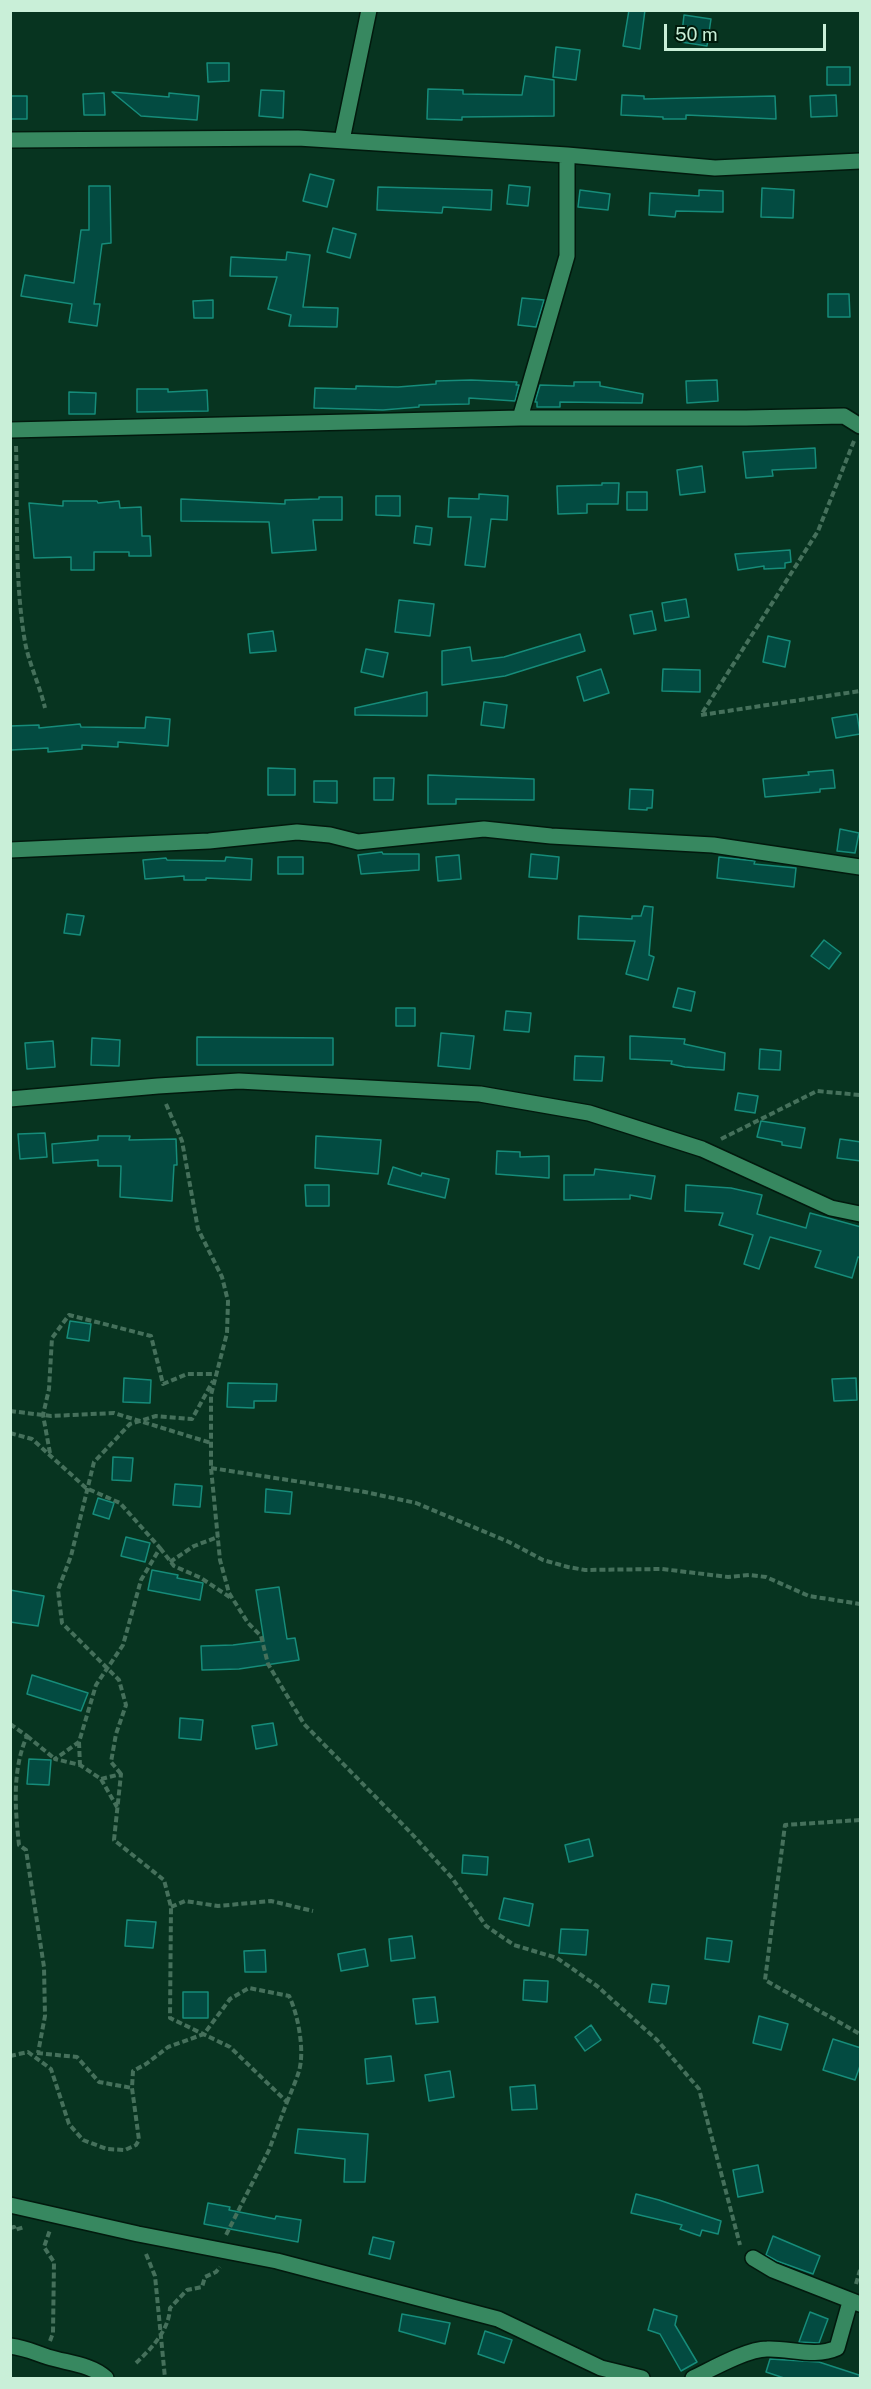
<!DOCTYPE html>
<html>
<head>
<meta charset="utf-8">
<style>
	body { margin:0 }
	#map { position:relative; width:871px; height:2389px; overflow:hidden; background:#073420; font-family:"Public Sans",sans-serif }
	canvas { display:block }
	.frame { position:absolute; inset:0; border:12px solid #c9efd8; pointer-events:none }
	.scale { position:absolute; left:664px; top:24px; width:162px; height:27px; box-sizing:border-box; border:3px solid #c9efd8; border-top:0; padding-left:8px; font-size:18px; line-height:21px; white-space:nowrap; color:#c9efd8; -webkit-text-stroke:4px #001a0b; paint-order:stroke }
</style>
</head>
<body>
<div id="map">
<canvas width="871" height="2389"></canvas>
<div class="frame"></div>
<div class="scale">50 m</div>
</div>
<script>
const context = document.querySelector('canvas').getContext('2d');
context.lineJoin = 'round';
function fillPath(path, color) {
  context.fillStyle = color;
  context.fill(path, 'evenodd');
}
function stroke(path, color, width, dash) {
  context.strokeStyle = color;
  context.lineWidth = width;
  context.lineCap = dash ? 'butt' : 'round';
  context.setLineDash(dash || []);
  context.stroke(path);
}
const building = new Path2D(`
	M629 10H645L640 49 623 46Z
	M684 15 711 19 707 46 681 42Z
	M556 47 580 50 576 80 553 77Z
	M207 63H229V81L208 82Z
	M827 67H850V85H827Z
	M525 76 554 80V116L462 117V120L427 119 428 89 463 90V94L522 95Z
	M261 90 284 91 283 118 259 116Z
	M112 92 169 97V93L199 96 197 120 141 116Z
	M104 93 105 115H84L83 94Z
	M622 95 644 96V99L775 96 776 119 686 115V119H663V117L621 115Z
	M836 95 837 116 811 117 810 96Z
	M10 96H27V119H10Z
	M310 174 334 180 327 207 303 201Z
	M509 185 530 187 528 206 507 204Z
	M89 186H110L111 243 102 244 94 304H100L97 326 69 322 72 304 21 296 25 275 74 283 81 230H89Z
	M378 187 492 190 491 210 443 207 442 213 377 210Z
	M762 188 794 190 793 218 761 217Z
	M580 190 610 194 608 210 578 207Z
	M699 190 723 191V212L676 211 675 217 649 215 650 193 699 196Z
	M333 228 356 234 350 258 327 252Z
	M287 252 310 255 303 307 338 308 337 327 289 326 291 315 268 309 277 277 230 276 231 257 286 260Z
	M828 294H849L850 317H828Z
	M522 298 544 300 536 327 518 325Z
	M213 300V318H194L193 301Z
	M471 380 517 382 516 385H519L515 401 469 398V404L419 405V407L383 410 314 408 315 388 356 389V386L398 387 436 384V381Z
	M717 380 718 401 687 403 686 381Z
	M574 382H600V386L643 394 642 403 560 402V407H537V402H535L540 385 574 386Z
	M137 389H168V392L207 390 208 411 137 412Z
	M69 392 96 393 95 414H69Z
	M815 448 816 468 772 470 773 476 746 478 743 452Z
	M702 466 705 492 680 495 677 470Z
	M602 483H619L618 504H587V513L558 514 557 486 602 485Z
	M627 492H647V510H627Z
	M479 494 508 496 507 520 491 519 485 567 465 565 471 517H448L449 498 479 499Z
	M376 496H400V516L376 515Z
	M319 497H342V520H313L316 550 272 553 269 522 181 521V499L285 504V500L319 499Z
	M63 501H97L98 503 119 501 120 508 141 507 142 536H150L151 556H129V552H94V570H71V557L34 558 29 503 63 506Z
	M416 526 432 528 430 545 414 543Z
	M790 550 791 562 785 563V568L764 569V566L738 570 735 554Z
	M686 599 689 617 665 621 662 603Z
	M399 600 434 604 430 636 395 632Z
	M652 611 656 630 634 634 630 615Z
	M273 631 276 651 250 653 248 634Z
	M580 634 585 651 505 676 442 685V651L470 647 472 661 504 657Z
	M768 636 790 641 785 667 763 662Z
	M366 649 388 653 383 677 361 672Z
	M601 669 609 693 584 701 577 677Z
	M663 669 700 670V692L662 691Z
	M427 692V716L355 715V708Z
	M484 702 507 705 504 728 481 725Z
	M857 714 860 734 836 738 832 718Z
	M146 717 170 719 168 746 118 742V747L82 745V749L48 752V748L11 750 10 726 39 725V728L80 724 81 727 145 728Z
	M268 768 295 769V795H268Z
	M833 770 835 788 820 789V792L765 797 763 779 809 775 808 772Z
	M428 775 534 779V800L456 799V804H428Z
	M374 778H394L393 800H374Z
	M314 781H337V803L314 802Z
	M630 789 653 790 652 808H647V810L629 809Z
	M840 829 859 833 855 853 837 851Z
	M382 852 383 854H419V870L361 874 358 855Z
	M531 854 559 857 557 879 529 877Z
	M459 855 461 879 438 881 436 857Z
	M226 857 252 859 251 880 206 878V880H184V876L145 879 143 860 166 858 167 860 225 861Z
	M278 857H303V874H278Z
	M719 857 755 861 754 864 796 868 794 887 717 878Z
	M644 906 653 907 649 955 654 957 648 980 626 974 635 941 578 939 579 916 632 919V916H641Z
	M67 914 84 916 80 935 64 933Z
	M824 940 841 953 829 969 811 956Z
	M678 988 695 992 691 1011 673 1007Z
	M396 1008H415V1026H396Z
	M506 1011 531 1013 529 1032 504 1030Z
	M441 1033 474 1036 470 1069 438 1066Z
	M630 1036 685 1039 684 1044 725 1053 724 1070 685 1067 671 1064 672 1061 630 1059Z
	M197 1037 333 1038V1065H197Z
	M92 1038 120 1040 119 1066 91 1065Z
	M53 1041 55 1067 27 1069 25 1043Z
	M760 1049 781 1051 780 1070 759 1069Z
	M575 1056 604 1057 602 1081 574 1080Z
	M738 1093 758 1096 755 1113 735 1110Z
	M761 1121 805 1128 801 1148 782 1145V1142L757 1137Z
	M45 1133 47 1157 20 1159 18 1134Z
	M98 1136H130L129 1140 176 1139 177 1165H174L172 1201 120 1197 121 1166H98V1160L53 1163 52 1144 98 1140Z
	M316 1136 381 1140 378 1174 315 1168Z
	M840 1139 861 1142V1161L837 1158Z
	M497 1151 520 1152V1157L549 1156V1178L496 1174Z
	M393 1167 421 1176 422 1173 449 1179 445 1198 388 1184Z
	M595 1169 655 1176 651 1199 630 1195V1199L564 1200V1175H594Z
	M305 1185H329V1206H306Z
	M686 1185 731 1188 762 1195 757 1214 806 1228 810 1213 861 1227V1258L858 1257 852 1278 815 1267 821 1251 770 1237 759 1269 744 1264 753 1235 719 1225 723 1213 685 1211Z
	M70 1321 91 1324 89 1341 67 1338Z
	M124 1378 151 1380 150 1403 123 1402Z
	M856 1378 857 1400 834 1401 832 1379Z
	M228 1383 277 1384 276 1401H254V1408L227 1407Z
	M113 1457 133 1458 131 1481 112 1480Z
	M175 1484 202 1486 200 1507 173 1505Z
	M266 1489 292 1492 290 1514 265 1512Z
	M98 1498 114 1503 109 1519 93 1514Z
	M126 1537 150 1543 145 1562 121 1556Z
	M152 1570 178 1575 177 1578 203 1583 200 1600 148 1590Z
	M279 1587 287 1639 295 1638 299 1660 239 1669 202 1670 201 1646 233 1645 264 1641 256 1590Z
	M10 1590 44 1596 38 1626 10 1622Z
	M32 1675 88 1693 81 1711 27 1694Z
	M180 1718 203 1720 201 1740 179 1738Z
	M273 1723 277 1745 256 1749 252 1726Z
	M29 1759 51 1760 49 1785 27 1784Z
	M589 1839 593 1856 569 1862 565 1845Z
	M463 1855 488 1857 487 1875 462 1873Z
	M504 1898 533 1904 529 1926 499 1919Z
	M127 1920 156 1922 153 1948 125 1946Z
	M561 1929 588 1930 586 1955 559 1953Z
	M412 1936 415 1958 391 1961 389 1939Z
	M707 1938 732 1941 729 1962 705 1959Z
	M365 1949 368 1966 341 1971 338 1954Z
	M265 1950 266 1972H245L244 1951Z
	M524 1980 548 1981 547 2002 523 2000Z
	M652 1984 669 1986 666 2004 649 2002Z
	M183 1992H208V2018H183Z
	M435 1997 438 2022 416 2024 413 1999Z
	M759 2016 788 2024 781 2050 753 2043Z
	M591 2025 601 2040 585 2051 575 2037Z
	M833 2039 861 2048V2063L855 2080 823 2070Z
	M391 2056 394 2081 367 2084 365 2059Z
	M450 2071 454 2097 429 2101 425 2075Z
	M535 2085 537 2109 512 2110 510 2087Z
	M298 2129 368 2134 365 2182H344L345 2159 295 2153Z
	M758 2165 763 2192 738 2197 733 2170Z
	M636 2194 659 2200 721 2221 718 2234 702 2230 700 2236 680 2229 682 2225 631 2213Z
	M208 2203 230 2207 229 2210 275 2219 276 2216 301 2220 298 2242 204 2224Z
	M773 2236 820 2256 813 2274 777 2261 766 2255Z
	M373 2237 394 2242 390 2259 369 2254Z
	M654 2309 677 2316 675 2325 697 2362 681 2371 660 2334 648 2330Z
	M810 2312 828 2319 819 2343 799 2342Z
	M402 2314 450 2323 445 2344 399 2331Z
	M485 2331 512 2340 504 2363 478 2354Z
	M770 2359 819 2362 859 2375V2379H787L766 2372Z`);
const path = new Path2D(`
	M854 441 818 531 701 715 860 691
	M16 446C18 511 14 578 25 642 29 664 40 686 45 708
	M166 1104 182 1141 198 1229 222 1277 228 1301 227 1333 211 1395V1468L220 1560 229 1593 248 1623 261 1636 268 1664 304 1724 411 1833 452 1878 486 1926 514 1945 557 1958 597 1986 657 2040 699 2089 740 2245
	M721 1139 817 1091 860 1095
	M10 1411 51 1416 114 1413 211 1443
	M10 1433 32 1439 86 1488 120 1503 160 1548 141 1580 123 1645 96 1685 79 1742 55 1759 80 1765 101 1779 121 1774 114 1840 164 1880 171 1907 170 2018 230 2047 287 2102 269 2150 226 2235
	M50 1453 43 1415 49 1389 52 1338 69 1315 151 1336 163 1384 187 1374H217
	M211 1468 365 1492 416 1503 509 1542 543 1560 568 1567 585 1570 662 1569 728 1577 749 1575 766 1577 809 1596 860 1604
	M160 1548 174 1566 201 1578 231 1598
	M170 1562 194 1546 218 1537
	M10 1724 27 1736C12 1770 15 1808 19 1845L26 1850 44 1967 45 2016 38 2053
	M27 1736 55 1759
	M79 1742 80 1765
	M121 1774 111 1762 116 1734 126 1705 119 1680 62 1623 58 1590 71 1556 94 1462 130 1424 156 1416 192 1419 213 1381
	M101 1779 117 1807
	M860 1820 785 1825 765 1980 860 2034
	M171 1907 185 1901 218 1906 271 1901 313 1911
	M37 2053 77 2057 99 2082 132 2088
	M10 2056 28 2052 51 2069 69 2124 83 2140 107 2149 125 2150 136 2145 139 2140 132 2088 133 2071 146 2064 168 2047 204 2034 230 1999 249 1988 289 1996C298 2014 305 2051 299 2071 296 2081 291 2092 287 2102
	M10 2228 14 2227 15 2230 24 2227
	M146 2254 155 2276 165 2378
	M856 2284 860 2270
	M50 2341 53 2333 54 2262 44 2247 50 2230
	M136 2363C152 2348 169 2330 170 2308L187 2290 202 2287 205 2277 216 2272 220 2267`);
const minor = new Path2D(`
	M10 140 298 138 567 155 715 168 860 161
	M342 140 369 10
	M520 418 567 256V155
	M10 430 520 418H746L844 416 860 426
	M10 850 209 841 297 832 330 835 358 842 484 829 551 836 713 845 860 867
	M10 1099 158 1086 239 1081 480 1094 589 1113 702 1149 831 1208 860 1214
	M10 2205 138 2234 277 2261 498 2319 601 2368 642 2378
	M753 2258 773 2270 860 2304
	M10 2346C26 2348 33 2352 48 2357 67 2363 91 2364 106 2378
	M693 2378C712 2369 747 2349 767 2349 790 2348 815 2358 837 2348L850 2302`);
fillPath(building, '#034b41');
stroke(building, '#168c7a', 1.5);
stroke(minor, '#02190d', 18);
stroke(path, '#45705b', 4, [6, 3]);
stroke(minor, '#378860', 15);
</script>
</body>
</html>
